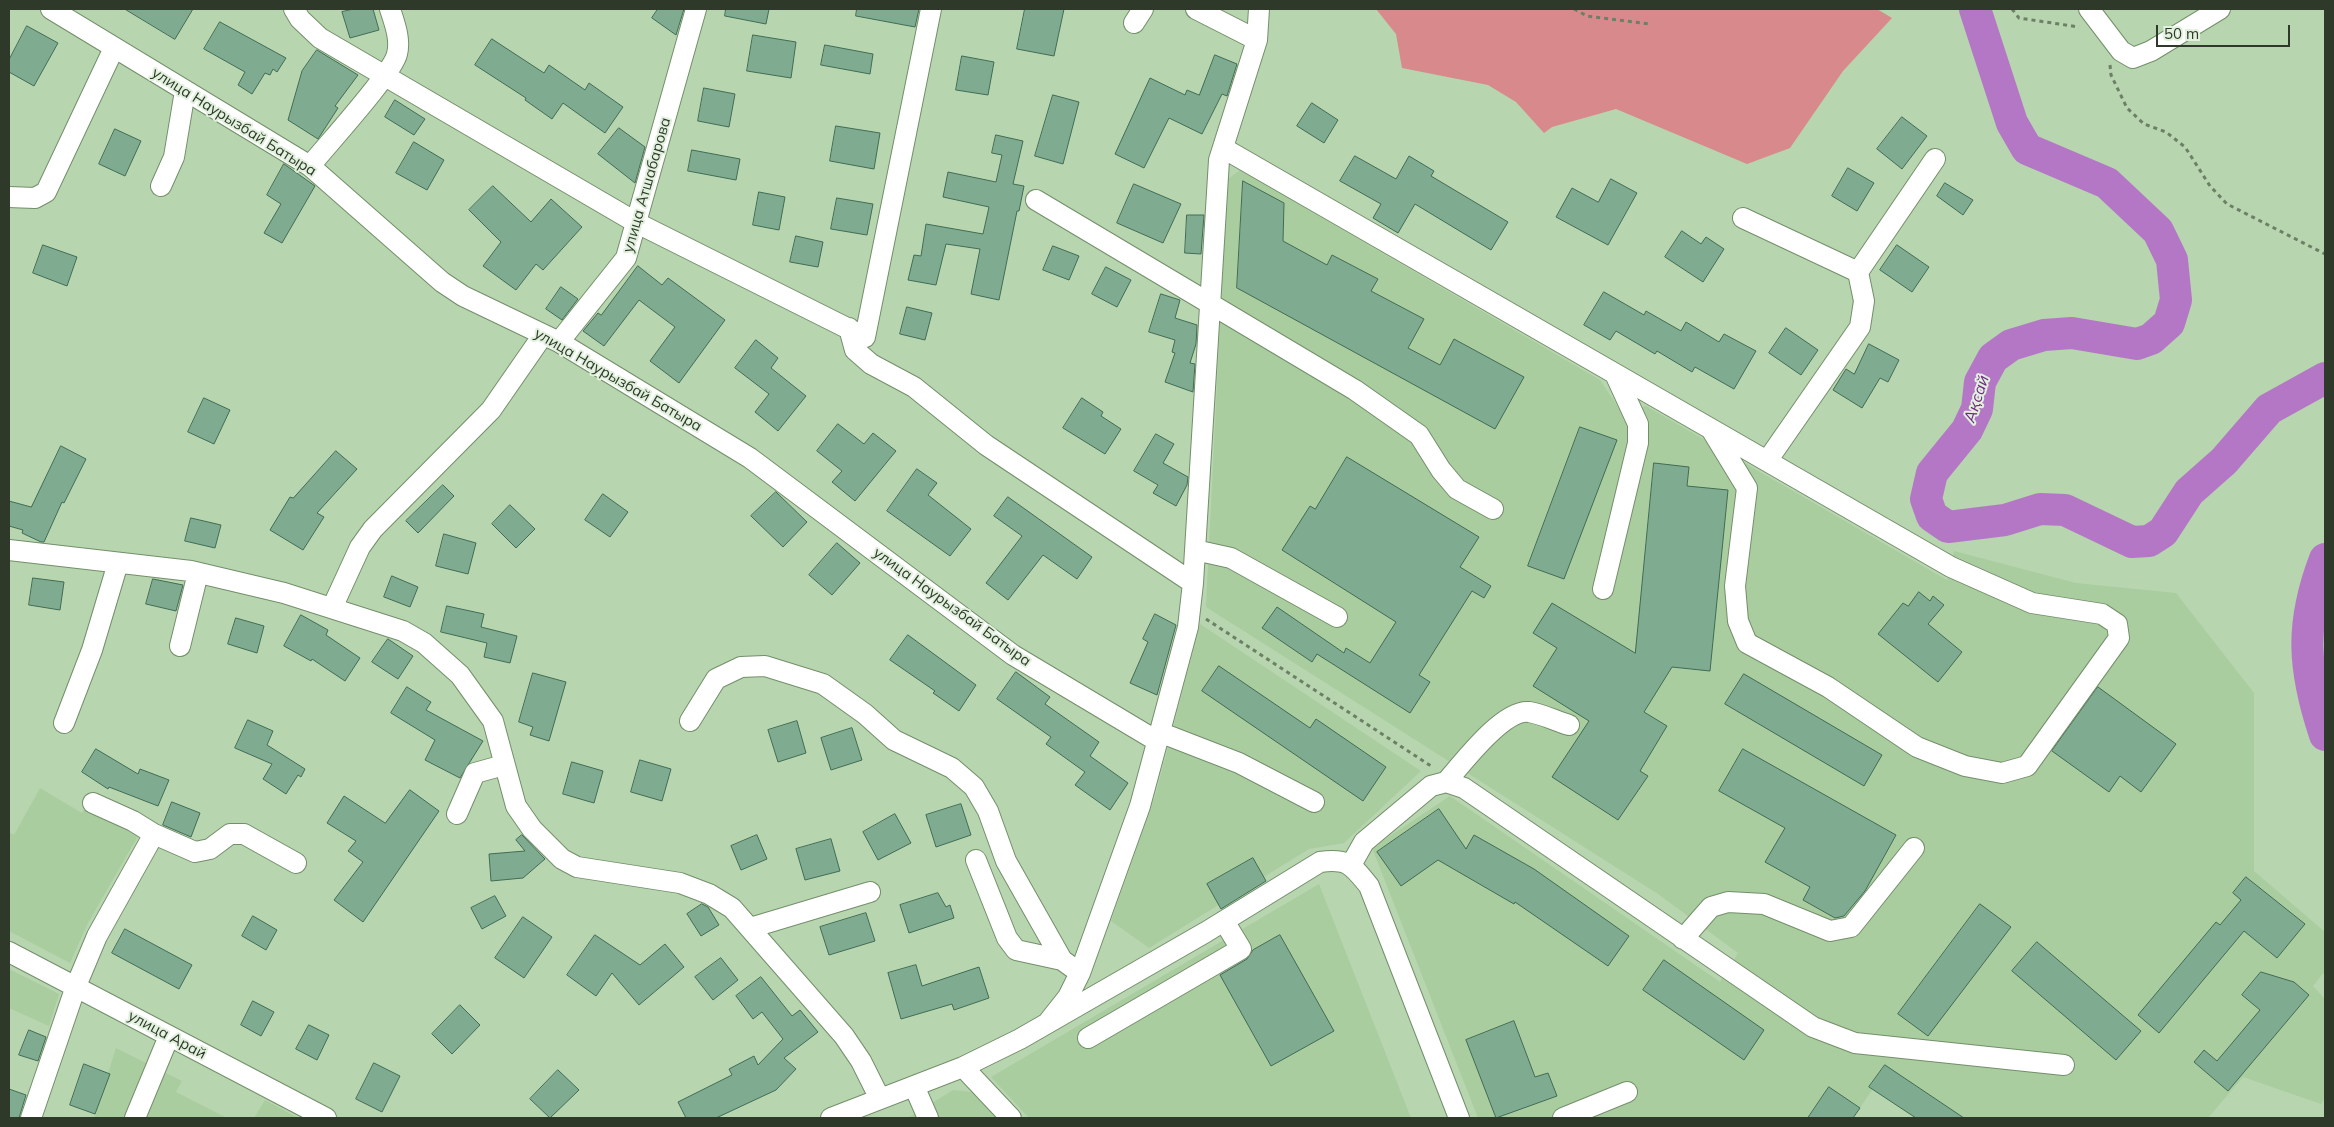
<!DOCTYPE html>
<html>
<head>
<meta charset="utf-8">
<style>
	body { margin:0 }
	#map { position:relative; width:2334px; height:1127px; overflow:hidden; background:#b7d5ae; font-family:Mulish,sans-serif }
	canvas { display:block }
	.frame { position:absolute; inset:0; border:10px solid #2e392a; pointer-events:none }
	.scale { position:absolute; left:2156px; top:25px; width:134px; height:22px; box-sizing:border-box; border:2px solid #2e392a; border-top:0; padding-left:6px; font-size:15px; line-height:18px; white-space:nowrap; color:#2e392a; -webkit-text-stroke:4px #e1f1dd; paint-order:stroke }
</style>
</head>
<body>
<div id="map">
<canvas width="2334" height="1127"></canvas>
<div class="frame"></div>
<div class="scale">50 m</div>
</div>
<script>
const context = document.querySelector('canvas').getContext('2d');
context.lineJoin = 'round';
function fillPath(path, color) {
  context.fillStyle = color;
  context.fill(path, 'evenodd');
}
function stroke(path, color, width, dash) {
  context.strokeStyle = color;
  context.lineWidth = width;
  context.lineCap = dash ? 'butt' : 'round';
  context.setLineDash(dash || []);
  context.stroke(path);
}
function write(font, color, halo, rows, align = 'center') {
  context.font = font + ' Mulish,sans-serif';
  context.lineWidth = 4;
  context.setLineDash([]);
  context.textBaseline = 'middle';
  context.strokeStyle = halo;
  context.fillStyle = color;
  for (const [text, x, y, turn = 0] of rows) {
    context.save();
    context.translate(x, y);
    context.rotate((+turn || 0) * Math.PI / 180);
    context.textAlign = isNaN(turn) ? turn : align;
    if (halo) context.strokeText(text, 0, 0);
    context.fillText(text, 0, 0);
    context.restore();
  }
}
const built = new Path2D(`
	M1240 170 1600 380 1622 413 1646 406 1947 580 1954 551 2076 583 2176 593 2254 693V871L2325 932V971L2313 986 2325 999V1098L2321 1104 2243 1077 2208 1118H1921L1874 1087 1853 1118H1478L1372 848 1450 796 1720 982 1738 953 1658 894 1206 607 1227 180Z
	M1200 624 1421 771 1344 843 1309 849 1149 948 1111 921 1156 793Z
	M40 788 82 813 86 807 132 829 138 836 88 923 70 963 9 931V832L14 835Z
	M1319 884 1411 1118H1029L991 1077Z
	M9 969 59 994 49 1026 9 1008Z
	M116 1048 182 1081 176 1092 227 1118H94Z
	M953 1090 972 1092 997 1118H908Z
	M265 1100 298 1118H254Z`);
const green = new Path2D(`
	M1376 9H1877L1892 18 1843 71 1790 148 1747 164 1616 109 1552 127 1544 133 1516 102 1488 85 1402 68 1396 34Z`);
const river = new Path2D(`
	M1975 9 2012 123 2027 149 2107 183 2158 231 2172 260 2176 300 2169 323 2151 339 2137 344 2072 333 2044 335 2011 345 1993 358 1980 382 1977 409 1967 430 1932 473 1926 499 1932 516 1948 527 2005 520 2040 509 2065 510 2132 542 2149 541 2163 532 2189 492 2224 461 2269 409 2325 378
	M2325 559C2300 624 2303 669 2325 735`);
const building = new Path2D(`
	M125 9H193L175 39Z
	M354 9H373L379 30 350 38 342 12Z
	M658 9H684L676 35 652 18Z
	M726 9H769L766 24 725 16Z
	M857 9H919L915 27 856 16Z
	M1025 9H1064L1054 56 1017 49Z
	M220 22 286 58 277 72 273 69 270 75 265 73 252 94 238 85 245 72 204 49Z
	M27 26 58 43 34 86 9 72V60Z
	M753 35 796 42 791 78 747 71Z
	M492 39 544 73 549 65 585 90 589 83 623 107 605 133 563 103 552 119 525 100 526 98 475 65Z
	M825 45 873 54 870 74 821 65Z
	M317 50 358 75 335 106 338 108 318 139 288 120 302 71Z
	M1215 55 1237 64 1227 96 1222 94 1202 134 1169 118 1144 168 1115 154 1150 78 1185 95 1187 90 1199 95Z
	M962 56 994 62 988 95 956 90Z
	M704 88 735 94 729 127 698 121Z
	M1053 95 1079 102 1063 164 1035 156Z
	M395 100 425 119 414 135 385 117Z
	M1312 103 1338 120 1324 143 1297 126Z
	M1902 117 1927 136 1902 169 1877 149Z
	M836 126 880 133 874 169 830 161Z
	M619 128 645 147 635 183 598 154Z
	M115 129 141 141 125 176 99 164Z
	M996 135 1023 141 1013 184 1024 186 1019 211H1017L999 300 971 294 980 249 946 244 936 285 908 280 914 255 921 256 926 224 983 234 989 207 943 197 948 172 996 182 1002 155 992 153Z
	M414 142 444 160 427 190 396 173Z
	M692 150 740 159 736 180 688 171Z
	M1355 156 1396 179 1409 156 1434 171 1431 176 1508 222 1491 250 1415 204 1398 233 1373 218 1381 204 1340 181Z
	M284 164 315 186 282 243 264 233 281 204 267 195Z
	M1848 168 1874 183 1857 211 1832 196Z
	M1611 179 1637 193 1608 245 1556 217 1572 188 1598 202Z
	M1243 181 1284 203 1283 241 1327 265 1332 255 1378 279 1371 291 1424 319 1408 348 1440 365 1454 339 1524 377 1495 429 1237 288Z
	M1945 183 1973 200 1963 215 1937 196Z
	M1134 184 1181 204 1163 243 1117 223Z
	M493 186 531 222 551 199 582 227 543 270 536 264 516 290 483 266 501 242 469 210Z
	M759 192 785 197 779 230 753 225Z
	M837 198 873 204 867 235 831 229Z
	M1187 215H1204L1201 254 1185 253Z
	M1682 231 1701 244 1706 237 1724 249 1703 282 1665 257Z
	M796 236 823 242 818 267 790 262Z
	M43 245 77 257 67 286 33 273Z
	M1897 245 1929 267 1912 292 1880 270Z
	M1053 246 1079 256 1069 280 1043 270Z
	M638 266 662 285 668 278 725 320 679 383 650 361 675 327 639 300 604 346 583 331 598 313 601 315Z
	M1106 267 1131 280 1117 307 1092 294Z
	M561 287 578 299 562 320 546 309Z
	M1604 292 1644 315 1646 311 1681 331 1686 322 1719 342 1724 334 1756 351 1734 389 1695 367 1692 372 1657 351 1655 354 1616 331 1610 340 1584 325Z
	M1161 294 1180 300 1175 318 1197 325 1196 344 1190 363 1195 364 1193 392 1165 382 1175 353 1172 352 1175 340 1149 332Z
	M907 307 932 313 925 340 900 334Z
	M1786 328 1818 350 1801 375 1769 353Z
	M756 340 778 358 771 368 806 396 778 431 755 412 769 394 735 368Z
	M1869 344 1899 360 1888 382 1880 378 1862 408 1833 390 1846 369 1854 374Z
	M204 398 230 410 214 444 188 432Z
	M1082 398 1103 412 1101 416 1121 429 1105 454 1063 428Z
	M838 424 864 444 873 433 896 451 855 501 832 482 842 471 817 451Z
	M1580 427 1617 440 1564 579 1528 566Z
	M1156 434 1174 444 1163 463 1188 477 1187 485 1176 506 1153 493 1158 485 1134 471Z
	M61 446 86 459 64 503 62 502 44 542H41L22 533 23 530 9 526V501L31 507Z
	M336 451 357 469 317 513 324 517 303 550 270 530 290 497 293 498Z
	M1347 457 1479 537 1460 567 1491 586 1484 598 1472 591 1419 675 1430 682 1410 713 1317 654 1312 662 1262 628 1277 607 1344 653 1346 648 1370 663 1396 622 1282 550 1310 506 1315 509Z
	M1654 463 1689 467 1687 486 1728 490 1710 671 1672 667 1644 712 1667 726 1640 771 1648 776 1618 820 1552 777 1589 721 1533 686 1557 648 1533 633 1552 603 1635 653Z
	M917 469 937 483 928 495 971 529 950 556 887 511Z
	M443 485 454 496 418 533 406 521Z
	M776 492 807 522 783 547 751 516Z
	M603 494 628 512 610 537 585 520Z
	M1008 497 1092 557 1077 579 1043 555 1008 600 986 583 1022 536 994 516Z
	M510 505 535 529 516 548 492 524Z
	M191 518 221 525 215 548 185 541Z
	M444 534 476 543 468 574 436 566Z
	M837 543 860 563 832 595 809 575Z
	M392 576 418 587 410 607 384 597Z
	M33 578 64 582 60 610 29 605Z
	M153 579 183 585 176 611 146 604Z
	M1919 592 1930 601 1933 596 1944 605 1928 624 1962 652 1938 682 1878 634 1903 603 1908 606Z
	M447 606 484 614 481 627 517 636 510 663 484 657 487 643 441 632Z
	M1155 614 1176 625 1157 695 1130 683 1148 642 1143 639Z
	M301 615 328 630 326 635 360 658 345 681 312 659 311 661 284 646Z
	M236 618 264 626 257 653 228 644Z
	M908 635 976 685 959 711 933 693 935 691 890 660Z
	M388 639 413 656 398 679 372 662Z
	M1219 666 1310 728 1316 719 1386 767 1363 801 1202 691Z
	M1016 672 1050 697 1045 704 1099 742 1090 756 1128 783 1110 810 1075 785 1085 772 1046 744 1051 737 997 699Z
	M533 673 566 682 549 741 530 735 533 727 519 722Z
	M1744 674 1882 755 1864 786 1725 704Z
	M407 687 431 702 426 710 483 741 460 778 425 760 435 740 391 713Z
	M2098 687 2176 744 2141 792 2120 776 2109 792 2052 751Z
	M248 720 273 731 267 745 305 769 301 777 298 775 286 794 263 779 272 764 235 748Z
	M797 721 806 753 778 762 768 730Z
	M852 728 862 760 831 770 821 738Z
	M96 749 138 774 140 769 169 780 158 806 109 787 108 789 82 772Z
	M1743 749 1896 835 1865 891 1844 916 1835 918 1803 900 1810 887 1765 862 1785 828 1719 791Z
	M640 760 671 769 662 801 631 792Z
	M572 762 603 771 594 803 563 794Z
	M410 790 439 811 363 922 334 900 363 862 348 851 356 841 327 823 344 796 385 823Z
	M172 802 200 813 191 837 163 825Z
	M961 804 971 835 936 847 926 815Z
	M1439 809 1466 849 1474 835 1534 869 1629 936 1608 966 1515 902 1514 904 1438 860 1401 886 1377 852Z
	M895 814 911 843 878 860 863 832Z
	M522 835 545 859 523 878 491 881 489 854 525 851 516 840Z
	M757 835 767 859 741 870 731 846Z
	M831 839 840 871 805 880 796 849Z
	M1253 858 1266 881 1221 909 1207 884Z
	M2246 877 2305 924 2277 958 2244 931 2159 1033 2138 1015 2216 922 2220 925 2241 900 2233 893Z
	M938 893 946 907 950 905 954 918 909 933 900 905Z
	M495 896 506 916 482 929 471 908Z
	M702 904 708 907 719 925 701 936 687 914Z
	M1980 904 2011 927 1928 1036 1898 1014Z
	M866 913 875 941 829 955 820 927Z
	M253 916 277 930 266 950 242 936Z
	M523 917 552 937 524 978 495 958Z
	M125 929 192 965 179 989 112 953Z
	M595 935 640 965 665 944 684 967 639 1005 612 973 596 996 567 975Z
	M1280 935 1334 1031 1271 1066 1220 975 1247 959 1253 950Z
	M2037 942 2141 1031 2116 1060 2012 971Z
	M721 958 738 980 713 1000 695 977Z
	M1664 960 1764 1030 1744 1060 1643 990Z
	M916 965 922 986 979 967 989 998 954 1010 952 1004 901 1019 888 973Z
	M2261 972 2294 982 2309 995 2228 1091 2194 1062 2204 1050 2217 1061 2260 1010 2242 995Z
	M761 977 792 1016 800 1010 818 1032 784 1058 796 1069 776 1090 716 1118H686L678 1102 732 1075 729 1069 754 1056 758 1065 783 1039 762 1012 753 1019 736 996Z
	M253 1001 274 1012 261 1036 241 1025Z
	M460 1005 480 1025 452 1054 432 1034Z
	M1514 1021 1535 1077 1548 1073 1557 1096 1496 1118 1466 1040Z
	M309 1025 329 1035 317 1060 296 1049Z
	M29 1030 46 1037 38 1061 19 1055Z
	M374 1063 400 1076 382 1112 356 1099Z
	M84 1064 110 1074 95 1114 70 1105Z
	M1885 1065 1964 1118H1916L1869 1087Z
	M558 1070 579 1090 550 1118 530 1099Z
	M1829 1087 1860 1108 1853 1118H1808Z
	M9 1089 26 1095 19 1118H9Z`);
const path = new Path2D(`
	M1574 9 1587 16 1649 24
	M2012 9 2019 18 2079 27
	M2110 65 2111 75 2127 108 2144 124 2166 132 2185 147 2210 186 2227 204 2325 254
	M1206 619 1431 766`);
const minor = new Path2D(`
	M51 9 310 166 442 282 463 296 559 342 750 458 1013 655 1157 741
	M294 9 300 19 320 38 637 223 865 337 931 9
	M1196 9 1257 40
	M2089 9 2121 51 2133 58 2151 51 2220 9
	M1134 23 1143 9
	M1223 148 1951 567 2032 603 2102 614 2117 624 2119 638 2027 766 2002 773 1965 766 1917 747 1828 687 1747 643 1738 621 1735 586 1747 488 1711 429
	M310 166C326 146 393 73 397 54 401 39 394 22 390 9
	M161 186 174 157 185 91
	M9 197 35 198 46 192 114 48
	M1036 200 1355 390 1419 435 1441 470 1457 489 1493 509
	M1743 218 1858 272
	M849 328 855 350 871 364 914 387 986 445 1193 583
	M559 342 626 258 696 9
	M1767 461 1860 327 1864 301 1858 272 1935 159
	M9 550 191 571 284 593 403 631 424 643 460 675 493 721 516 806 532 829 562 859 577 867 680 883 709 894 732 908 844 1036 861 1061 880 1099
	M1195 550 1231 558 1337 617
	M1603 589 1638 443V424L1615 374
	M332 608 360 547 373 529 491 410 543 335
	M180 646 198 573
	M690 721 716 679 741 667 765 666 823 684 865 714 894 740 952 768 974 787 988 811 1006 861 1062 960 1080 973
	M64 723 92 650 118 563
	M1159 732 1239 763 1314 802
	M1446 782C1462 764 1503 709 1529 712 1542 714 1556 721 1569 725
	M93 803 133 821 154 834 195 852 210 849 230 834H244L296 863
	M457 814 475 773 504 765
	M976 860 1007 938 1016 950 1062 960
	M1351 865 1364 842 1431 786 1446 782 1464 788 1813 1027 1855 1043 2064 1065
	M750 928 870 892
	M1683 939 1711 907 1728 902 1764 904 1830 931 1851 927 1914 848
	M9 952 326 1118
	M1049 1021 1068 997 1080 973 1140 806 1188 627 1193 583 1219 160 1257 40 1259 9
	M1088 1038 1241 949 1224 921
	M963 1067 1011 1118
	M914 1086 928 1118
	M31 1118 76 986 97 936 154 834
	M135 1118 169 1036
	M831 1118 963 1067 1020 1039 1206 932 1320 862C1348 858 1352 865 1369 886L1459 1118
	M1563 1118 1627 1092`);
const streetNames = [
	["улица Наурызбай Батыра",234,122,32],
	["улица Атшабарова",647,185,-74],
	["улица Наурызбай Батыра",618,380,30],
	["улица Наурызбай Батыра",952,607,36],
	["улица Арай",167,1035,28]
];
const waterNames = [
	["Ақсай",1977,399,-72]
];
fillPath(built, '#aacda0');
fillPath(green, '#d8898b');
stroke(river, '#b477c6', 32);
fillPath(building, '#7fac91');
stroke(building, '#416c54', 1);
stroke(minor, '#738f6a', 22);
stroke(path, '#6c8066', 3, [4, 4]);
stroke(minor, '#fff', 20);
write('15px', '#2e392a', '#e1f1dd', streetNames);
write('italic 16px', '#722887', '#e1f1dd', waterNames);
</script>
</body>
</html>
